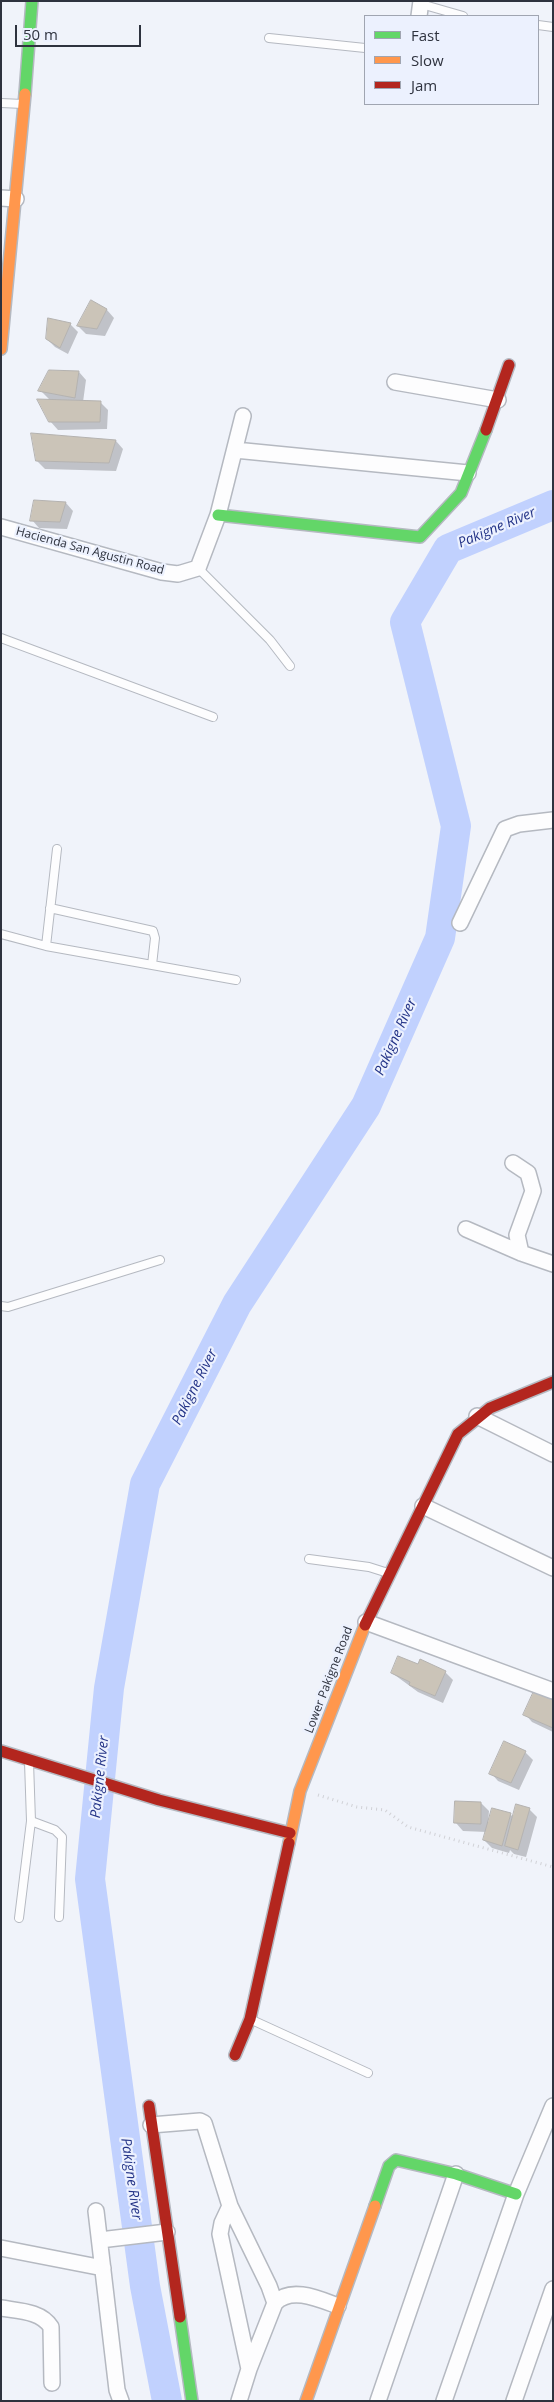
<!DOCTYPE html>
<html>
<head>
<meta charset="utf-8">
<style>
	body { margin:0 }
	#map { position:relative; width:554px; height:2402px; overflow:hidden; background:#f0f3fa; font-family:"Open Sans",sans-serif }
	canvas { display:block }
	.frame { position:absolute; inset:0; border:2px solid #2e323e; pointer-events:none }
	.legend { position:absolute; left:364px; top:15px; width:175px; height:90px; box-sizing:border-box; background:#ecf1fe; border:1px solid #a0a5b1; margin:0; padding:6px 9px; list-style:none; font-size:15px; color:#2e323e }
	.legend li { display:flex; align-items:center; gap:10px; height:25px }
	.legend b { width:25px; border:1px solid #a0a5b1 }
	.scale { position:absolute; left:15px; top:25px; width:126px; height:22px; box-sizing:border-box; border:2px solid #2e323e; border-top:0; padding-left:6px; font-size:15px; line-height:18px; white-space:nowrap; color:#2e323e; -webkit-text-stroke:4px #ecf1fe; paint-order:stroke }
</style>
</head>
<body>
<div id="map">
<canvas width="554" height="2402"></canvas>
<div class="frame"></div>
<ul class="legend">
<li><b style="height:6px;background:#63d668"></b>Fast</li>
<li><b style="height:6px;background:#ff974d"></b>Slow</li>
<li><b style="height:6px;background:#b3261e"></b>Jam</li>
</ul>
<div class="scale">50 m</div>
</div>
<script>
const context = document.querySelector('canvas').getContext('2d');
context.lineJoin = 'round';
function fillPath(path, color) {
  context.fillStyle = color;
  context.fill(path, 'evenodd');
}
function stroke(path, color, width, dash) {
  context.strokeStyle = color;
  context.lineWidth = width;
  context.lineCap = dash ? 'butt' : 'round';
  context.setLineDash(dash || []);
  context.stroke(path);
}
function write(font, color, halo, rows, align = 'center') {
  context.font = font + ' "Open Sans",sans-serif';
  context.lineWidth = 4.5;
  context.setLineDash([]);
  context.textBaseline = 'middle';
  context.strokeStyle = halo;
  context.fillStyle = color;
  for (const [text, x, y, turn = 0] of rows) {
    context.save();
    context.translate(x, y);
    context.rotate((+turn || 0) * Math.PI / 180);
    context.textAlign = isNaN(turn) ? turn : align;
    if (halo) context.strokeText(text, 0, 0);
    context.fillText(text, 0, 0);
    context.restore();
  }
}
const shadow = new Path2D(`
	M91 301 107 310 114 318 105 336 86 334 78 326Z
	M70 324 78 332 68 354 55 347 47 339Z
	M79 372 86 380 83 402H100L108 410 107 429 58 430 50 421V400L40 390Z
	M116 441 123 449 116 471 45 469 37 461Z
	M66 503 73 511 67 529 39 528 32 520Z
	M419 1666 445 1672 453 1680 443 1703 418 1692 392 1673Z
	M553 1701V1732L532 1722 525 1714Z
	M525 1752 533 1760 519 1790 498 1781 491 1773Z
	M481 1803 489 1811 488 1823 510 1814 514 1818 529 1809 537 1817 526 1857 514 1854 510 1850 509 1853 492 1848 484 1840 487 1832 463 1831 456 1823Z`);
const river = new Path2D(`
	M167 2401 145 2286 90 1879 109 1688 145 1484 237 1304 366 1106 440 938 456 826 405 622 448 549 553 505`);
const building = new Path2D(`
	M91 300 107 309 97 329 77 326Z
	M48 318 71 323 60 348 46 339Z
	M49 370 79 371 75 398 38 391Z
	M37 399 101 401 100 422H49Z
	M31 433 116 440 109 463 36 461Z
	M34 500 66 502 60 522 30 521Z
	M398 1656 418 1664 420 1659 446 1671 435 1696 409 1685 410 1682 391 1673Z
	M534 1691 553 1699V1728L523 1715Z
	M504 1741 526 1751 511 1783 489 1774Z
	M455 1801 481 1802V1824L454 1823Z
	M516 1804 530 1808 518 1850 505 1846Z
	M492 1808 511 1813 502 1846 483 1840Z`);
const path = new Path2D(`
	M318 1795 357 1807 385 1810 408 1827 553 1867`);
const lane = new Path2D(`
	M421 4 463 16
	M538 25 553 27
	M269 38 365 48
	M1 103 23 104
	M198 568 270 640 290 666
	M1 638 213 717
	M50 908 153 931 155 938 152 965
	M1 934 46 946 236 980
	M46 946 57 849
	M1 1306 8 1307 160 1260
	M309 1559 369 1567 388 1573
	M31 1821 55 1830 62 1837 59 1917
	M19 1918 31 1821 29 1762
	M252 2020 368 2073`);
const street = new Path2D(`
	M419 16 421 1
	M1 198 16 199
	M395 382 498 400
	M235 450 468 473
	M1 527 162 572 178 574 198 568 218 515 243 416
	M460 923 505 829 519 824 553 820
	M513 1163 528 1173 533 1191 517 1235 521 1253
	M466 1229 521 1253 553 1264
	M477 1416 553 1454
	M423 1506 553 1568
	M366 1622 553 1691
	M151 2125 200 2121 204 2123 230 2206 269 2286 275 2303
	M230 2206 222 2223 220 2234 249 2369
	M96 2211 117 2390 121 2401
	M100 2240 167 2232
	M1 2248 103 2268
	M1 2308C19 2311 41 2311 51 2327L52 2383
	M239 2401 249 2369 275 2303C291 2286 319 2299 338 2306
	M378 2401 456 2174
	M444 2401 516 2194 553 2106
	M514 2401 553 2289`);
const fast = new Path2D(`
	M25 94 32 1
	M218 515 420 537 461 493 486 430
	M375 2206 389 2166 396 2160 456 2174 516 2194
	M180 2317 192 2401`);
const slow = new Path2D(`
	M1 349 25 94
	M289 1843 300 1791 365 1625
	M306 2401 375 2206`);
const jam = new Path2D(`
	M486 430 509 365
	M365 1625 458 1434 490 1408 553 1382
	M1 1751 159 1800 290 1833
	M235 2055 250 2019 289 1843
	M149 2106 180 2317`);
const streetNames = [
	["Hacienda San Agustin Road",90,551,15],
	["Lower Pakigne Road",329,1680,-69]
];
const waterNames = [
	["Pakigne River",497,528,-23],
	["Pakigne River",396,1037,-66],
	["Pakigne River",195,1387,-63],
	["Pakigne River",100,1777,-84],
	["Pakigne River",131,2179,82]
];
fillPath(shadow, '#0003');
stroke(river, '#c1d1fe', 30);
fillPath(building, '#cbc4b8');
stroke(building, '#b4b2b0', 1);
stroke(lane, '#b5b9c1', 10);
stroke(street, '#b5b9c1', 18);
stroke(fast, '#b5b9c1', 14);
stroke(slow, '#b5b9c1', 14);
stroke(jam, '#b5b9c1', 14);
stroke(path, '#d0d1d6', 3, [1, 4]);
stroke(lane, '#fdfdfe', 8);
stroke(street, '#fdfdfe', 15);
stroke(fast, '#63d668', 11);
stroke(slow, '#ff974d', 11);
stroke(jam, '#b3261e', 11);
write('12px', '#2e323e', '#ecf1fe', streetNames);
write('italic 14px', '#233387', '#ecf1fe', waterNames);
</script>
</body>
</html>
